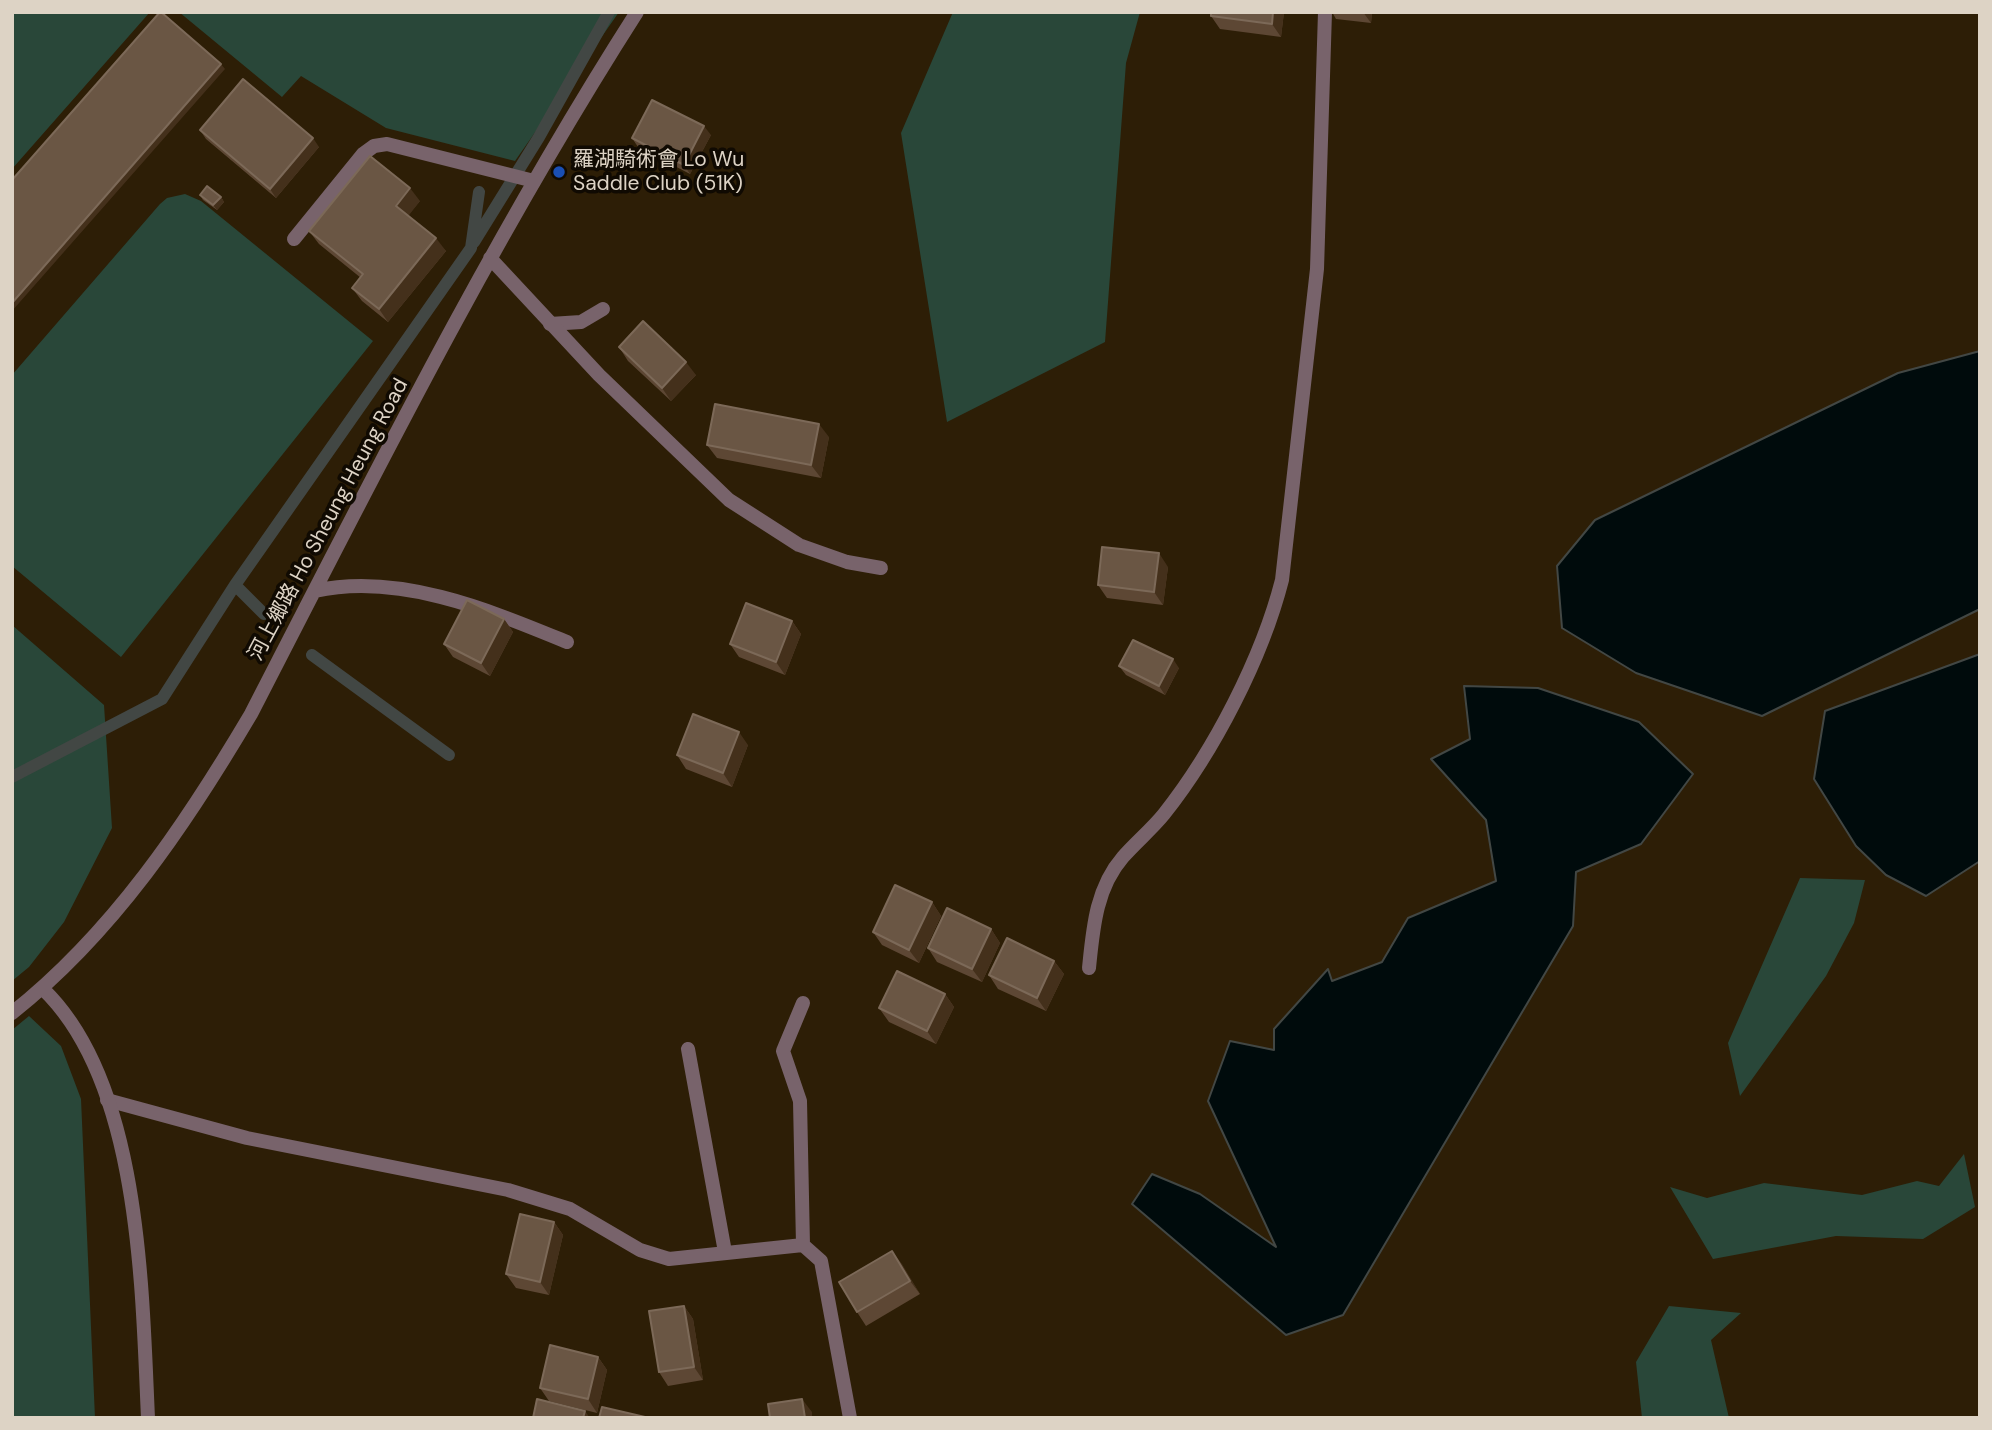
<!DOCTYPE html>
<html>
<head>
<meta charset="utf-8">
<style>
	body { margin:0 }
	#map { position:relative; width:1992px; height:1430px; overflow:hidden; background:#2d1e06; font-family:"DM Sans",sans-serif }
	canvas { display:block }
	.frame { position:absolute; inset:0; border:14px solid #ddd3c5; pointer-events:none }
</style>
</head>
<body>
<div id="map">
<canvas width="1992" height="1430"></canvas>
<div class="frame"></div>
</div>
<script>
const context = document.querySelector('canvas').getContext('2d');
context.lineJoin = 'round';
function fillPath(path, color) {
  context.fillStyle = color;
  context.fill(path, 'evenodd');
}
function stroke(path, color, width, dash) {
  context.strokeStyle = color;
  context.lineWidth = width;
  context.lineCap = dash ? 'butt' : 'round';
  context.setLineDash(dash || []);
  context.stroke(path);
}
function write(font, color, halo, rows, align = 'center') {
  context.font = font + ' "DM Sans","Noto Sans SC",sans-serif';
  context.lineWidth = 7;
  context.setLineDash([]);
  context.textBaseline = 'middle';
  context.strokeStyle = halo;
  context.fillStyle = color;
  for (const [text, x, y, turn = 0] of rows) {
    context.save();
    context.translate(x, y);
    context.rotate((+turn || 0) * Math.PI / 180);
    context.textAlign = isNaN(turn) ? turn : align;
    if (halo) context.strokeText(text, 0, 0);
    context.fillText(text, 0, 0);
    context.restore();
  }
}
const green = new Path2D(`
	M12 12H150L12 169Z
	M179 12H619L515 161 386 128 301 76 282 97Z
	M953 12H1140L1126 63 1105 342 947 422 901 133Z
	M185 194 201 201 373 341 121 657 12 566V375L160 204 167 198Z
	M12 625 104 705 112 828 64 922 29 967 12 981Z
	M1800 878 1865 880 1854 923 1826 976 1740 1096 1728 1043Z
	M29 1016 61 1046 81 1099 95 1418H12V1030Z
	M1964 1154 1975 1207 1923 1239 1836 1236 1713 1259 1670 1187 1707 1198 1764 1183 1862 1195 1917 1181 1939 1186Z
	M1669 1306 1741 1313 1711 1340 1729 1418H1642L1636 1362Z`);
const water = new Path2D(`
	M1980 351V609L1762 716 1636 673 1562 628 1557 566 1595 520 1898 373Z
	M1980 654V861L1926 896 1886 875 1856 846 1814 779 1825 711Z
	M1464 686 1538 688 1639 722 1693 774 1641 844 1576 872 1573 926 1343 1315 1286 1335 1132 1204 1152 1174 1200 1194 1276 1247 1208 1101 1230 1041 1274 1050V1029L1328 969 1332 981 1382 962 1408 918 1496 881 1486 820 1431 759 1470 739Z`);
const stream = new Path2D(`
	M474 242 539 137 609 12
	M235 585 264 614
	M312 655 449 755
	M12 777 162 699 235 585 471 248 479 192`);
const lane = new Path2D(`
	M294 239 363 154 374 146 387 144 534 181
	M550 324 581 322 603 309
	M1089 968C1093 928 1096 888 1123 857 1136 842 1152 829 1164 814 1214 751 1262 658 1282 580L1317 269 1325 12
	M803 1003 783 1051 800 1101 803 1245
	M688 1049 725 1252
	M107 1100 247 1138 508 1190 570 1209 640 1250 669 1259 803 1245 821 1261 850 1418`);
const street = new Path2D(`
	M490 258 599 375 729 500 799 545 847 562 881 568
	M315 591C399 572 491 611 567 642
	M43 989C141 1083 142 1290 148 1418
	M12 1013C113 933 186 824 251 714 373 477 493 237 637 12`);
const wall = new Path2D(`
	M1284 12 1281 37 1220 29 1211 16Z
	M1332 12H1372L1371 23 1336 19Z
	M200 130 319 147 276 198 206 139Z
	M711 135 690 174 638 147 632 138Z
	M200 195 221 197 224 202 217 210 203 200Z
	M420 201 408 215 446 251 388 322 362 301 352 288 361 278 319 244 309 231Z
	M619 347 696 375 671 401 628 361Z
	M829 437 821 478 717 458 707 445Z
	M1168 567 1163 605 1107 598 1098 585Z
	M504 619 513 632 490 676 453 657 444 644Z
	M792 621 801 634 785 675 739 657 730 644Z
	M1119 666 1179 668 1165 695 1126 675Z
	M748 745 732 787 686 769 677 755Z
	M932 902 941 916 919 963 882 945 873 932Z
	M991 929 1000 943 982 982 937 962 928 948Z
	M1054 961 1064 974 1046 1011 998 989 989 975Z
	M945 994 954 1007 936 1044 889 1022 879 1008Z
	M554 1222 563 1235 549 1295 516 1288 506 1274Z
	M892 1251 920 1294 866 1326 857 1312Z
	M684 1306 693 1319 703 1380 668 1386 659 1372Z
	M598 1357 607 1370 597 1413 549 1401 540 1388Z`);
const shadedWall = new Path2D(`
	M1273 12H1284L1281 37 1272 24Z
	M1363 12H1372L1371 23Z
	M221 64 225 69 12 311V303Z
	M704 126 711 135 690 174 684 165Z
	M313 138 319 147 276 198 270 189Z
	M410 188 420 201 406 219 396 206Z
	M221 197 224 202 217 210 213 205Z
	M436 238 446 251 388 322 379 309Z
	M686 362 696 375 671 401 662 388Z
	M819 424 829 437 821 478 811 465Z
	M1159 553 1168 567 1163 605 1154 592Z
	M504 619 513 632 490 676 481 663Z
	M792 621 801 634 785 675 776 662Z
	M1173 659 1179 668 1165 695 1159 686Z
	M739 732 748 745 732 787 723 773Z
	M932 902 941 916 919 963 909 950Z
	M991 929 1000 943 982 982 972 969Z
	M1054 961 1064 974 1046 1011 1037 998Z
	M945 994 954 1007 936 1044 927 1031Z
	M554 1222 563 1235 549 1295 540 1282Z
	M892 1251 902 1264 920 1294 910 1281Z
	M684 1306 693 1319 703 1380 694 1367Z
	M598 1357 607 1370 597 1413 588 1399Z
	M802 1399 812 1412V1418H805Z
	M585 1411 590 1418H583Z`);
const building = new Path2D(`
	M160 12H161L221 64 12 303V180Z
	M1211 12H1273L1272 24 1211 16Z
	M243 79 313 138 270 189 200 130Z
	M652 100 704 126 684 165 632 138Z
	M370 156 410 188 396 206 436 238 379 309 352 288 363 274 309 231Z
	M207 186 221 197 213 205 200 195Z
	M643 321 686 362 662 388 619 347Z
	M715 404 819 424 811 465 707 445Z
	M1102 547 1159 553 1154 592 1098 585Z
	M467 600 504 619 481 663 444 644Z
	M746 603 792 621 776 662 730 644Z
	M1133 640 1173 659 1159 686 1119 666Z
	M693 714 739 732 723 773 677 755Z
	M895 885 932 902 909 950 873 932Z
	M947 908 991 929 972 969 928 948Z
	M1007 938 1054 961 1037 998 989 975Z
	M897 971 945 994 927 1031 879 1008Z
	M520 1214 554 1222 540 1282 506 1274Z
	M892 1251 910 1281 857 1312 839 1282Z
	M684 1306 694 1367 659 1372 649 1311Z
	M550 1345 598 1357 588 1399 540 1388Z
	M537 1399 585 1411 583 1418H533Z
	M802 1399 805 1418H770L768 1404Z
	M602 1407 645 1417V1418H599Z`);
const markers = [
	[559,172,7,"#1a4fb4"]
];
const poiNames = [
	["羅湖騎術會 Lo Wu",573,160],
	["Saddle Club (51K)",573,184]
];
const streetNames = [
	["河上鄉路 Ho Sheung Heung Road",329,520,-62]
];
fillPath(green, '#294739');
fillPath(water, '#000b0c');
stroke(water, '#424744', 2);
stroke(stream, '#424744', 12);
stroke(lane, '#78636b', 14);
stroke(street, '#78636b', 14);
fillPath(wall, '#5d4734');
fillPath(shadedWall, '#44301b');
fillPath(building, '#6a5644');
stroke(building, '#7c6958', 2);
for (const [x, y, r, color] of markers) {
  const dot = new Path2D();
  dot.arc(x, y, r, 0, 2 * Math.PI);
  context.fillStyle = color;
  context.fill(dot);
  stroke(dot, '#100a02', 2.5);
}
write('21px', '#ddd3c5', '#100a02', poiNames, 'left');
write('21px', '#ddd3c5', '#100a02', streetNames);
</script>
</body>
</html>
